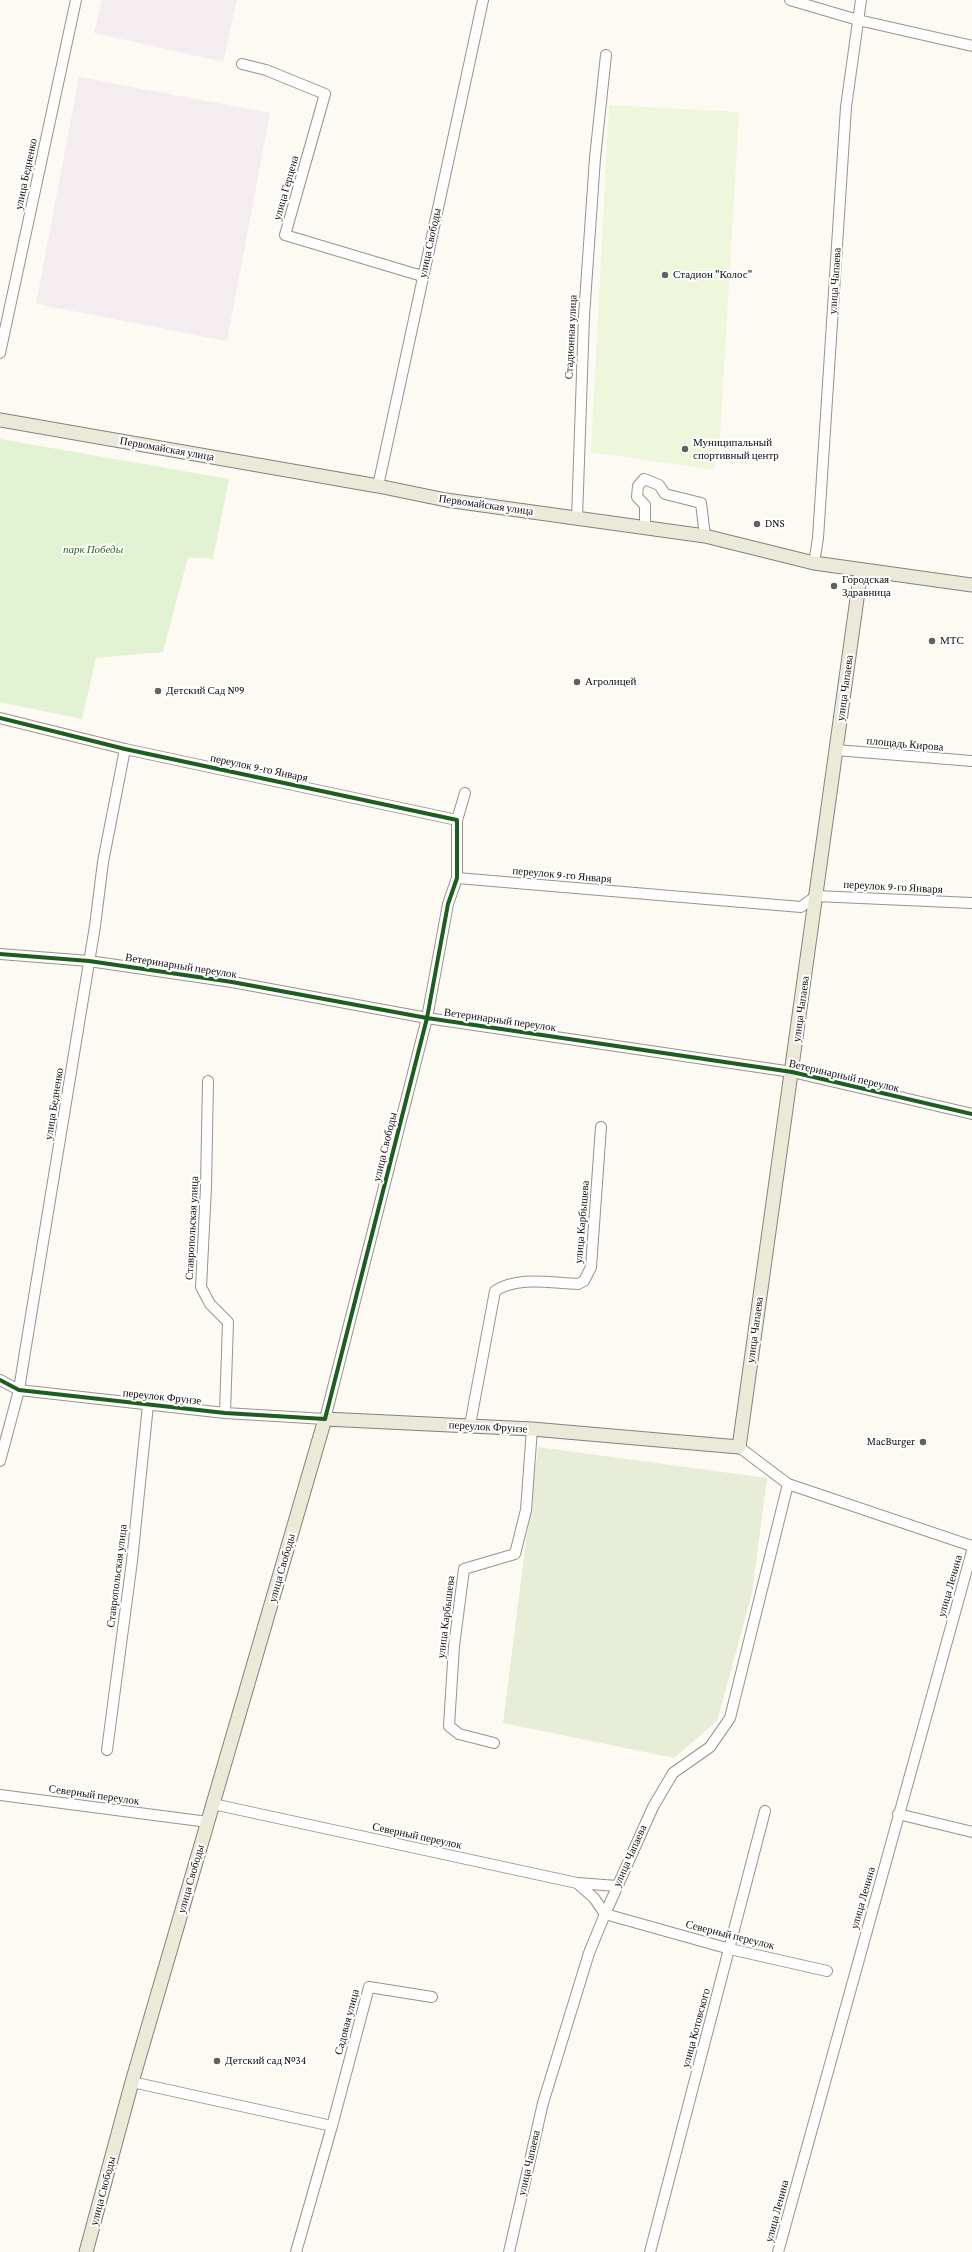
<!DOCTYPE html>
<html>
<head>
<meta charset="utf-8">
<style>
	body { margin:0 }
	canvas { display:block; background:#fcfaf2 }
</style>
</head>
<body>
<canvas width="972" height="2252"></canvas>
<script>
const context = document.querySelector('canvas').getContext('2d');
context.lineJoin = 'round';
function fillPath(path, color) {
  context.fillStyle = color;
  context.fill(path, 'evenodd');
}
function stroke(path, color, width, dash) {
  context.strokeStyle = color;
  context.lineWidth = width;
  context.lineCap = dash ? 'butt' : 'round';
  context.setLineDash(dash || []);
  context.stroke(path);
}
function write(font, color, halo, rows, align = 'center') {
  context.font = font + ' "Crimson Pro",serif';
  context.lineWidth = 4;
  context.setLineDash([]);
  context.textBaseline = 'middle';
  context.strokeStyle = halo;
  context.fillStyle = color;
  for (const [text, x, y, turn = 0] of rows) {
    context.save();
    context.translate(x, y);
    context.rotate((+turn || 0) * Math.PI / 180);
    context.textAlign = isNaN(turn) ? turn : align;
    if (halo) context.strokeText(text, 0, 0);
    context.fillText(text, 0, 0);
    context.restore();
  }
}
const industrial = new Path2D(`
	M102 0H237L223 62 94 33Z
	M79 77 270 113 227 341 36 304Z`);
const green = new Path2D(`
	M0 439 229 479 213 559 188 557 163 652 96 658 82 719 0 702Z`);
const cemetery = new Path2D(`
	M538 1447 767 1478 752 1593 717 1721 674 1758 503 1723Z`);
const pitch = new Path2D(`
	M609 105 739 112 720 437 714 470 591 452Z`);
const minor = new Path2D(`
	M790 0 858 20 972 46
	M242 64 266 70 325 94 285 235 422 276
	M0 353 76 0
	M378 486 483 0
	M577 518 584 316 595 158 606 55
	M645 527V505L637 497 638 486 644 479 659 485 665 494 701 503 705 536
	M814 563 818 538 846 107 861 0
	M0 718 125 749 457 820V878L448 904 427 1018 325 1419 225 1413 19 1390 0 1380
	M836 750 972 761
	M457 820 465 793
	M457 878 801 907 816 896 972 903
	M0 954 89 961 232 982 427 1018 792 1072 972 1114
	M208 1081 206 1187 201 1287 210 1304 228 1322 225 1413
	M470 1425 495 1291C518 1276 550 1283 578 1284L584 1281 591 1267 601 1127
	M739 1447 788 1484 972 1546
	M0 1461 19 1390 24 1358 95 926 103 862 125 749
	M494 1743 459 1734 449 1726 454 1646 464 1569 515 1554 526 1510 532 1429
	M107 1750 132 1561 148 1405
	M0 1795 208 1822
	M213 1804 577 1883 617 1886
	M898 1814 972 1832
	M577 1883 594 1898 605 1914 730 1949 827 1971
	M132 2082 332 2126 369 1987 432 1997
	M296 2252 332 2126
	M509 2252 543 2103 589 1953 605 1914 653 1807 673 1773 710 1747 730 1718 788 1484
	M650 2252 765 1811
	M778 2252 972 1551`);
const major = new Path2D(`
	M0 420 378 486 446 500 705 536 814 563 972 585
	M86 2252 132 2082 325 1419 532 1429 739 1447 861 570`);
const cycleway = new Path2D(`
	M0 718 125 749 457 820V878L448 904 427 1018 325 1419 225 1413 19 1390 0 1380
	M0 954 89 961 232 982 427 1018 792 1072 972 1114`);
const markers = [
	[665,275,4,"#61615e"],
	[685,449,4,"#61615e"],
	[757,524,4,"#61615e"],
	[834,586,4,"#61615e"],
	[932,641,4,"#61615e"],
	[577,682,4,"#61615e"],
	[158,691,4,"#61615e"],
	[923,1442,4,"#61615e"],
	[217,2061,4,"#61615e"]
];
const streetNames = [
	["улица Бедненко",26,174,-78],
	["улица Герцена",286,188,-74],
	["улица Свободы",430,243,-78],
	["улица Чапаева",835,281,-86],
	["Стадионная улица",571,337,-87],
	["Первомайская улица",167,449,10],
	["Первомайская улица",486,505,8],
	["улица Чапаева",845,688,-82],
	["площадь Кирова",905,744,5],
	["переулок 9-го Января",259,768,12],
	["переулок 9-го Января",562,875,5],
	["переулок 9-го Января",893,887,3],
	["Ветеринарный переулок",181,966,9],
	["улица Чапаева",801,1009,-82],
	["Ветеринарный переулок",500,1020,8],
	["Ветеринарный переулок",844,1076,13],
	["улица Бедненко",54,1104,-81],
	["улица Свободы",385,1147,-76],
	["улица Карбышева",582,1222,-85],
	["Ставропольская улица",192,1228,-87],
	["улица Чапаева",755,1330,-82],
	["переулок Фрунзе",162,1397,6],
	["переулок Фрунзе",488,1427,3],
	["улица Свободы",282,1568,-74],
	["Ставропольская улица",117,1576,-83],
	["улица Ленина",950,1586,-74],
	["улица Карбышева",446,1617,-83],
	["Северный переулок",94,1795,8],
	["Северный переулок",417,1836,12],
	["улица Чапаева",630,1856,-66],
	["улица Свободы",191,1879,-74],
	["улица Ленина",863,1898,-74],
	["Северный переулок",730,1935,14],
	["Садовая улица",347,2022,-75],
	["улица Котовского",696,2028,-75],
	["улица Чапаева",529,2163,-77],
	["улица Свободы",103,2191,-75],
	["улица Ленина",777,2211,-75]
];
const poiNames = [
	["Стадион \"Колос\"",673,275],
	["Муниципальный",693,443],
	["спортивный центр",693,456],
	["DNS",765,524],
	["Городская",842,580],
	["Здравница",842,593],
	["МТС",940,641],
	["Агролицей",585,682],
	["Детский Сад №9",166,691],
	["MacBurger",915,1442,"right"],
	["Детский сад №34",225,2061]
];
const parkNames = [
	["парк Победы",93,550]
];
fillPath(industrial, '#f4edef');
fillPath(green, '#e3f2d2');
fillPath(cemetery, '#e7edd6');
fillPath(pitch, '#eef6db');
stroke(minor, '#959491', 12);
stroke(major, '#82827e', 15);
stroke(minor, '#fffefd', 10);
stroke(major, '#ede9d8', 13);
stroke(cycleway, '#1b5e20', 4);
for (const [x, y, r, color] of markers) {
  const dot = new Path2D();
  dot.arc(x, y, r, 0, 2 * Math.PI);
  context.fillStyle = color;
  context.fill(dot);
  stroke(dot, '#fff', 1.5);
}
write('11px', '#0e0e0e', '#fff', streetNames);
write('11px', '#0e0e0e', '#fff', poiNames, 'left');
write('italic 11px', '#27691b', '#fff', parkNames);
</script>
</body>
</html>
